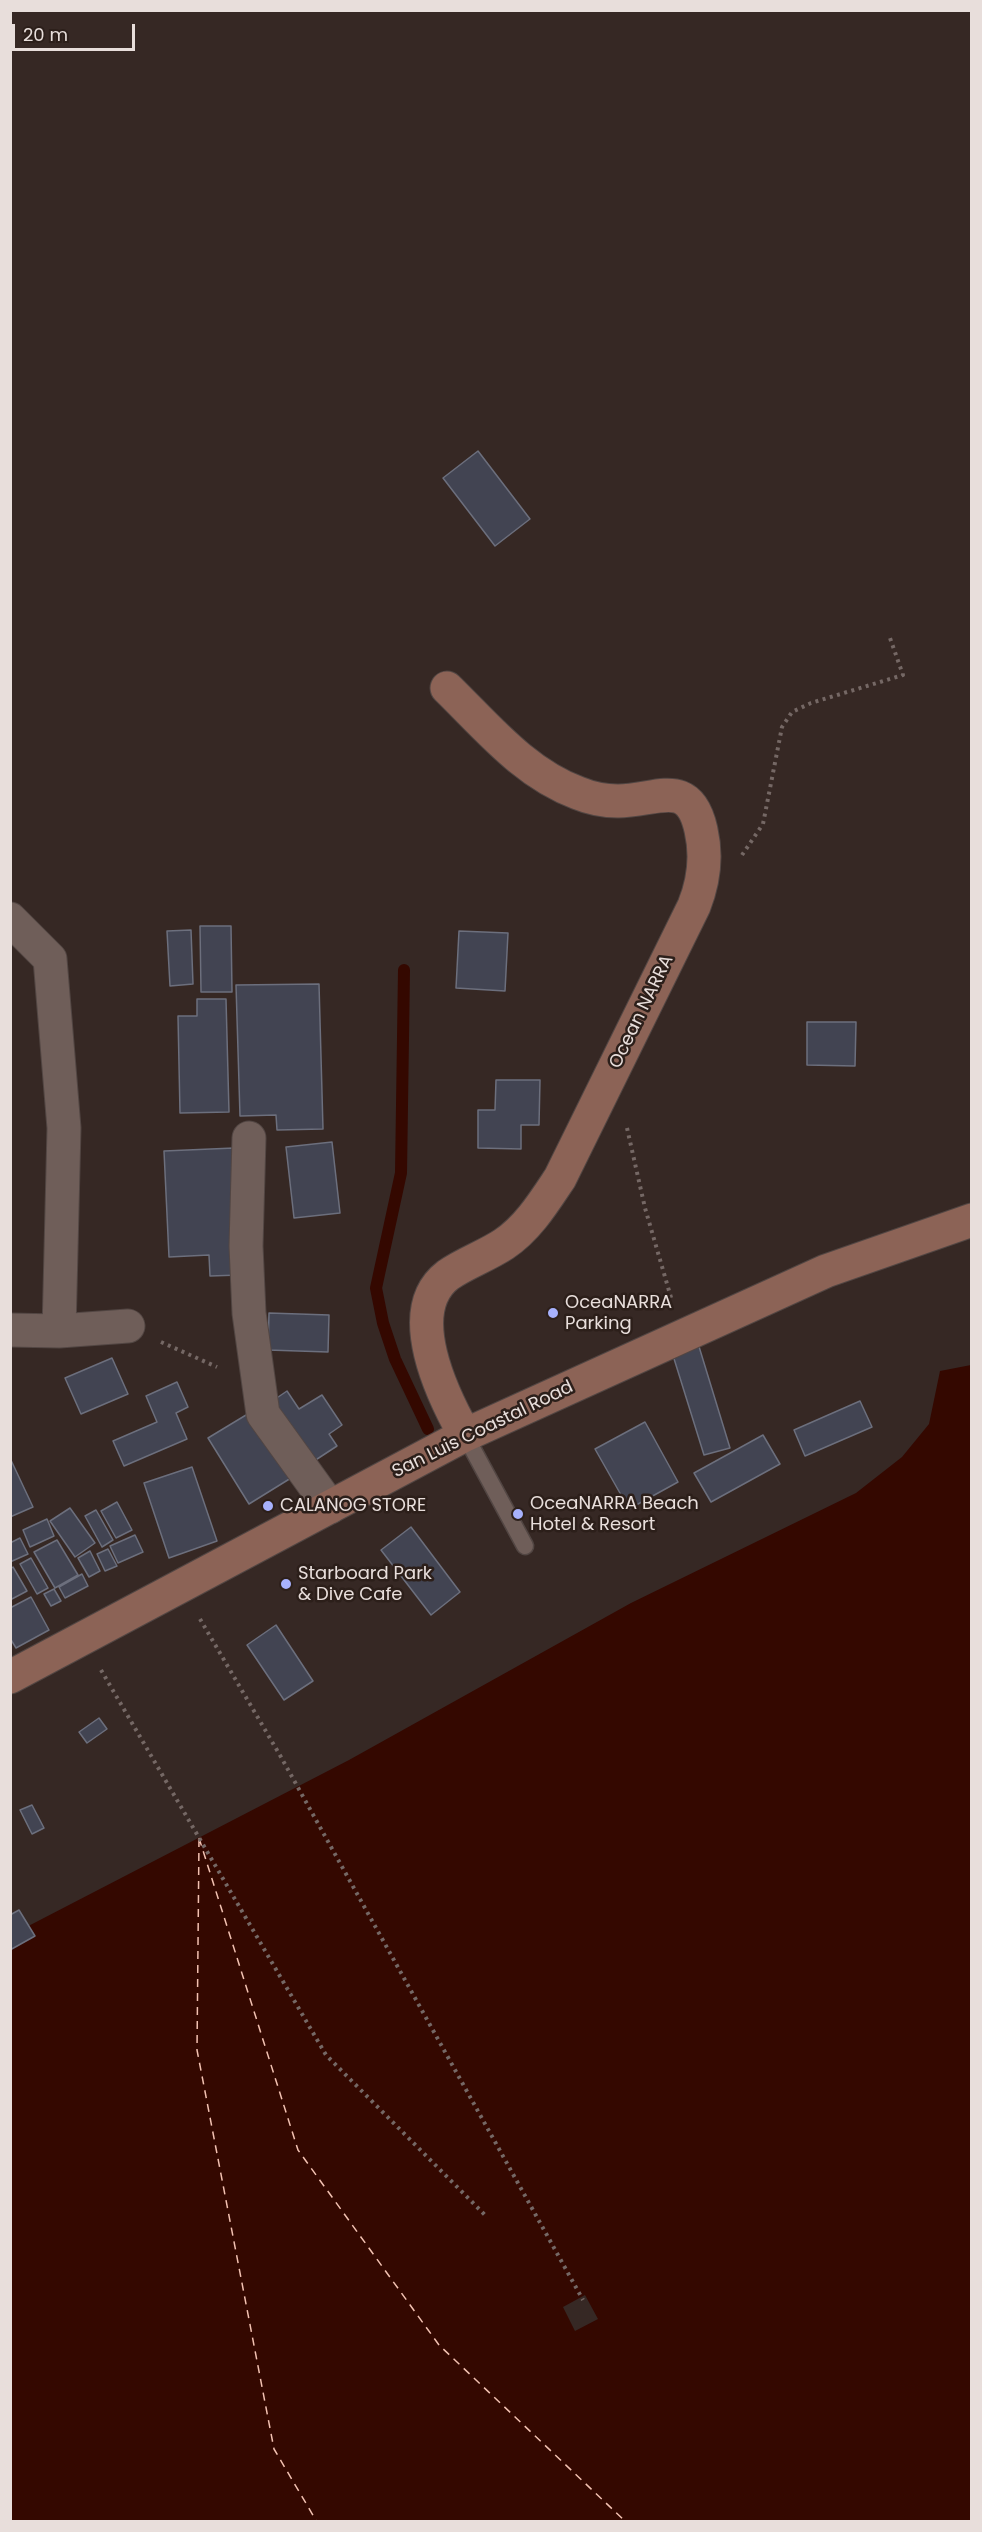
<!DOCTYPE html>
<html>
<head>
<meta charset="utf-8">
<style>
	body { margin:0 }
	#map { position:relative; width:982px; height:2532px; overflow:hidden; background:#362824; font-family:Poppins,sans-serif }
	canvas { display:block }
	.frame { position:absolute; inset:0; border:12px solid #e8dedb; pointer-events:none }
	.scale { position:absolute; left:12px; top:24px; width:123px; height:27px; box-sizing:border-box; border:3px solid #e8dedb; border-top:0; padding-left:8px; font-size:18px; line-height:21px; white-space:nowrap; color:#e8dedb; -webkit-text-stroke:4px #2c1f1a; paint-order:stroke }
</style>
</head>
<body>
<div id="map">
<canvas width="982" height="2532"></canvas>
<div class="frame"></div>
<div class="scale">20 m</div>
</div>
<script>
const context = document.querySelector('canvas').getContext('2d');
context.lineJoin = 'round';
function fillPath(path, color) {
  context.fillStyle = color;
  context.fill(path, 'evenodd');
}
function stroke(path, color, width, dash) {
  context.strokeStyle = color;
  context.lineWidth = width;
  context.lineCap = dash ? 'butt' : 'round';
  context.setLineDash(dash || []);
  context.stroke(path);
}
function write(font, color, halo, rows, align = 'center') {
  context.font = font + ' Poppins,sans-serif';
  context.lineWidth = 5;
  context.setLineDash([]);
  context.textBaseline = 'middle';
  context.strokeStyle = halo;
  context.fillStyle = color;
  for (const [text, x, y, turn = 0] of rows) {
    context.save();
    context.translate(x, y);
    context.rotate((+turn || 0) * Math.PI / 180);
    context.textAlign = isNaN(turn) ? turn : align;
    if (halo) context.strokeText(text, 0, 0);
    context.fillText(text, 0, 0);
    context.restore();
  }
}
const water = new Path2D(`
	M971 1365V2521L11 2522V1935L349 1760 631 1603 856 1493 902 1457 929 1424 940 1371ZM585 2295 598 2319 575 2331 563 2307Z`);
const stream = new Path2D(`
	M404 970 401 1173 376 1288 383 1323 395 1359 428 1429`);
const ferry = new Path2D(`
	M199 1838 298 2150 439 2345 626 2522
	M199 1839 197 2050 274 2449 317 2522`);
const building = new Path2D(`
	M478 451 530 519 495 546 443 478Z
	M200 926H231L232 992H201Z
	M191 930 193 984 170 986 167 931Z
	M459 931 508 933 505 991 456 988Z
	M319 984 323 1129 277 1130 276 1115 240 1116 236 985Z
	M197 999H226L229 1112 180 1113 178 1016H197Z
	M807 1022H856L855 1066 807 1065Z
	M496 1080H540L539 1125H521V1149L478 1148V1110H495Z
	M332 1142 340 1213 294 1218 286 1147Z
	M234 1148 239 1275 210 1276 209 1255 169 1257 164 1151Z
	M269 1313 329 1315 328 1352 268 1350Z
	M697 1340 730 1448 704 1455 671 1349Z
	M112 1358 128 1394 81 1414 65 1378Z
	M177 1382 188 1407 176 1413 187 1439 124 1466 113 1441 157 1422 146 1396Z
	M287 1391 299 1409 322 1395 342 1425 329 1434 337 1446 308 1465 265 1406Z
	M860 1401 872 1427 805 1456 794 1430Z
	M251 1412 291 1478 249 1504 208 1438Z
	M645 1422 678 1482 629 1509 595 1449Z
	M763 1435 780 1464 711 1502 694 1473Z
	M10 1458 33 1507 10 1517Z
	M192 1467 217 1541 169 1558 144 1483Z
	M117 1502 132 1530 116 1538 101 1511Z
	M70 1508 95 1543 75 1557 50 1521Z
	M96 1510 113 1540 102 1547 85 1516Z
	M47 1519 54 1536 30 1547 23 1530Z
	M411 1527 460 1592 431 1615 381 1550Z
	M135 1535 143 1552 118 1563 110 1546Z
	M20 1538 28 1554 10 1562V1543Z
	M57 1540 78 1575 55 1588 34 1552Z
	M108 1549 117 1566 105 1571 97 1554Z
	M90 1551 100 1571 89 1577 78 1558Z
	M31 1558 48 1588 37 1594 20 1564Z
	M13 1567 27 1591 10 1600V1569Z
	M82 1574 88 1586 65 1598 59 1587Z
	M54 1589 61 1601 51 1606 44 1594Z
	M31 1597 49 1630 16 1648 10 1638V1608Z
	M276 1625 313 1681 284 1700 247 1645Z
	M99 1718 107 1729 87 1743 79 1732Z
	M32 1805 44 1828 32 1834 20 1810Z
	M19 1910 35 1936 10 1950V1915Z`);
const path = new Path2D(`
	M742 855 763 824 782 727 792 712 811 703 903 675 890 638
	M627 1128 645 1208 672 1301
	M161 1342 217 1367
	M200 1619 281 1757 583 2300
	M101 1670 326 2055 485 2215`);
const lane = new Path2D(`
	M465 1435 525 1546`);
const street = new Path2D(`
	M10 919 50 959 64 1128 59 1331
	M249 1138 246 1246 249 1313 263 1414 330 1507
	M10 1330 59 1331 128 1326`);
const secondary = new Path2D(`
	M447 688C487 727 524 773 578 793 590 798 605 801 618 801 657 801 689 776 701 830 707 856 704 881 694 906L560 1178C544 1202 528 1228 504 1244 486 1256 465 1263 448 1275 401 1311 443 1396 465 1435
	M10 1677 465 1435 826 1271 972 1220`);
const markers = [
	[553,1313,6,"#a7b1fc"],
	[268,1506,6,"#a7b1fc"],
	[518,1514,6,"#a7b1fc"],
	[286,1584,6,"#a7b1fc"]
];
const streetNames = [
	["Ocean NARRA",642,1012,-64],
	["San Luis Coastal Road",483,1430,-26]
];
const poiNames = [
	["OceaNARRA",565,1303],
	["Parking",565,1324],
	["OceaNARRA Beach",530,1504],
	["Hotel & Resort",530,1525],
	["CALANOG STORE",280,1506],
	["Starboard Park",298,1574],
	["& Dive Cafe",298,1595]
];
fillPath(water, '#340800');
stroke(stream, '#340800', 12);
stroke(ferry, '#f2c1b1', 1.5, [8, 6]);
fillPath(building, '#424452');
stroke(building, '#6c6f7d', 1.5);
stroke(lane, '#524643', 19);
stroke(street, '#524643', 35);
stroke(secondary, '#524643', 35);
stroke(path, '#756865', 4, [3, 4.5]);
stroke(lane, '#6f5e59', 16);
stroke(street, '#6f5e59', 33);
stroke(secondary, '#8c6356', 33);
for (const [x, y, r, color] of markers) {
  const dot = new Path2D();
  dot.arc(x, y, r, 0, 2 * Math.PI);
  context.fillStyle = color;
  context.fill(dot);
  stroke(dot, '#2c1f1a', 2);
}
write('18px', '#e8dedb', '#2c1f1a', streetNames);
write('18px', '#e8dedb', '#2c1f1a', poiNames, 'left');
</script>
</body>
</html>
